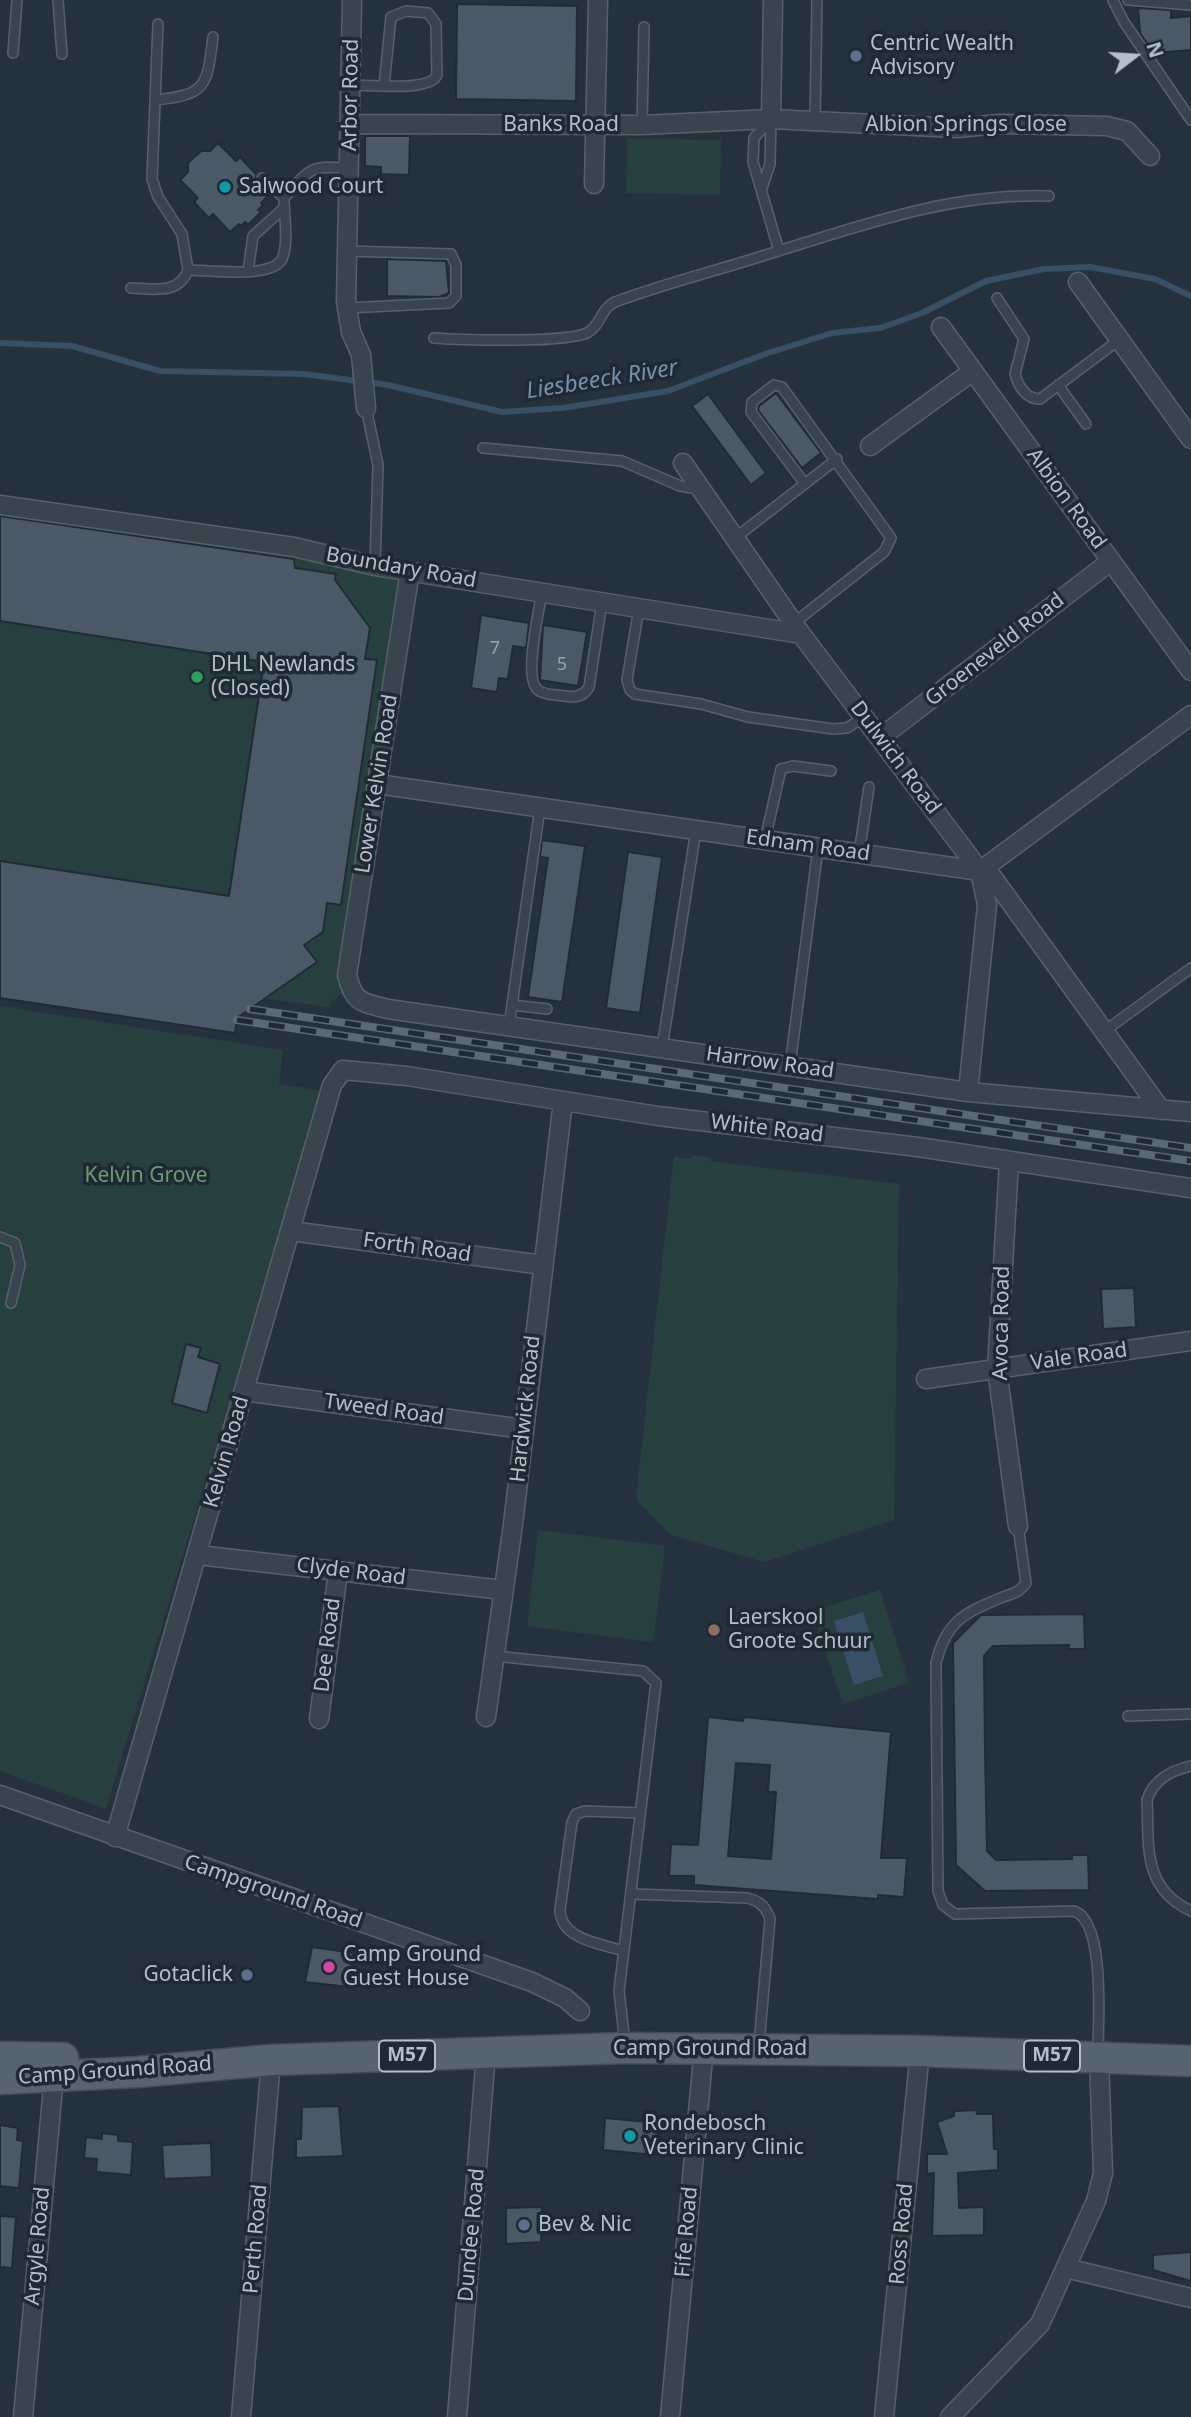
<!DOCTYPE html>
<html>
<head>
<meta charset="utf-8">
<style>
	body { margin:0 }
	#map { position:relative; width:1191px; height:2417px; overflow:hidden; background:#25323e; font-family:"Noto Sans",sans-serif }
	canvas { display:block }
	.north { position:absolute; left:1100px; top:21px; width:70px; height:70px; -webkit-text-stroke:5px #1e2933; paint-order:stroke; rotate:73deg; font-size:19px; font-weight:700; line-height:28px; text-align:center; color:#b5bec9 }
	.north::after { content:''; display:block; margin:auto; width:24px; height:32px; background:#b5bec9; clip-path:polygon(50% 0,100% 100%,50% 72%,0 100%) }
</style>
</head>
<body>
<div id="map">
<canvas width="1191" height="2417"></canvas>
<div class="north">N</div>
</div>
<script>
const context = document.querySelector('canvas').getContext('2d');
context.lineJoin = 'round';
function fillPath(path, color) {
  context.fillStyle = color;
  context.fill(path, 'evenodd');
}
function stroke(path, color, width, dash) {
  context.strokeStyle = color;
  context.lineWidth = width;
  context.lineCap = dash ? 'butt' : 'round';
  context.setLineDash(dash || []);
  context.stroke(path);
}
function write(font, color, halo, rows, align = 'center') {
  context.font = font + ' "Noto Sans",sans-serif';
  context.lineWidth = 7;
  context.setLineDash([]);
  context.textBaseline = 'middle';
  context.strokeStyle = halo;
  context.fillStyle = color;
  for (const [text, x, y, turn = 0] of rows) {
    context.save();
    context.translate(x, y);
    context.rotate((+turn || 0) * Math.PI / 180);
    context.textAlign = isNaN(turn) ? turn : align;
    if (halo) context.strokeText(text, 0, 0);
    context.fillText(text, 0, 0);
    context.restore();
  }
}
const green = new Path2D(`
	M627 138 721 140 720 195 626 193Z
	M0 505 410 571 350 987 331 1002 330 1008 265 998 237 1018 235 1033 0 998Z
	M0 1006 283 1050 279 1084 324 1091 106 1809 0 1771Z
	M692 1155 710 1158V1161L899 1184 894 1520 764 1562 671 1535 636 1499 674 1157 692 1159Z
	M538 1530 665 1546 653 1642 527 1626Z
	M880 1590 909 1683 843 1704 812 1611Z`);
const water = new Path2D(`
	M863 1612 883 1676 854 1685 834 1621Z`);
const stream = new Path2D(`
	M0 343 72 346 160 371 304 374 388 385 502 412 563 408 668 391 765 354 832 333 880 328 922 313 986 281 1044 269 1090 267 1155 279 1191 296`);
const building = new Path2D(`
	M457 4 577 6 576 101 456 99Z
	M1138 8 1171 10V18L1191 16V50L1154 53 1140 33Z
	M365 136H410L409 175 381 174V167L365 166Z
	M218 143 236 161 240 157 256 174V181L269 195 261 203 263 205 258 210 261 212 248 225 245 222 241 226 239 224 230 232 213 214 209 218 194 202 198 198 180 180 188 172V163L201 151H210Z
	M387 259 446 261 449 293 439 297 387 296Z
	M776 393 821 453 802 468 758 410 759 406Z
	M708 394 766 473 751 485 692 406Z
	M0 516 294 559 295 568 336 574 335 580 370 628 365 659 377 660 341 905 327 903 323 932 304 945 317 962 237 1018 235 1033 0 998V861L229 896 264 662 0 621Z
	M481 615 529 623 526 648 513 646 508 679 499 678 497 692 471 688Z
	M543 625 587 632 578 686 540 680Z
	M542 840 585 846 562 1002 528 997 548 858 540 857Z
	M628 852 662 857 640 1013 606 1008Z
	M1134 1288 1136 1327 1103 1329 1101 1289Z
	M186 1344 201 1348 198 1357 220 1364 207 1413 172 1403Z
	M1084 1614 1085 1649H1068L1069 1645 993 1646 984 1656 985 1749 987 1851 996 1860 1072 1859V1855H1088L1089 1890 985 1891 956 1865 953 1643 981 1615Z
	M708 1717 743 1721 744 1717 891 1732 881 1858H907L904 1897 878 1895V1899L694 1885V1876H669L671 1844 698 1845ZM736 1763 770 1765 768 1792H776L771 1859 728 1856Z
	M312 1947 353 1953 349 1987 305 1982Z
	M339 2106 343 2156 296 2158V2139H301L302 2107Z
	M976 2110 977 2114H993L994 2149H998V2170L958 2173 959 2208 984 2207V2235L932 2236 934 2173 927 2174V2154H947L937 2122 954 2116V2111Z
	M605 2118 659 2123 655 2155 603 2150Z
	M0 2125 18 2128 17 2140 23 2141 19 2188 0 2186Z
	M102 2133 118 2135V2141L133 2142 131 2175 96 2172 97 2159 84 2158 86 2137 102 2139Z
	M211 2143 212 2177 164 2179 162 2145Z
	M542 2207 541 2242 506 2244V2208Z
	M0 2216 16 2217 12 2268 0 2267Z
	M1191 2252V2281L1153 2270V2255Z`);
const lane = new Path2D(`
	M58 0 62 54
	M1113 0 1124 22 1191 120
	M1128 0 1191 5
	M158 24 152 179 158 197 182 234 188 270C209 270 272 279 282 259 289 244 284 215 284 198 309 170 310 163 350 169
	M13 53 17 0
	M351 85C370 85 430 92 437 75L436 24 428 13 406 11 391 17 384 86
	M155 100C207 95 207 86 213 37
	M770 120 754 138 753 162 779 251
	M815 122 817 0
	M642 125 644 27
	M262 178 284 198
	M762 188 770 164 771 119
	M248 271 253 236 284 208
	M131 288C153 289 179 295 188 270
	M997 298 1024 339 1015 374C1018 386 1026 399 1040 399L1119 340
	M347 308 449 303 456 296V265L451 254 347 251
	M434 338C462 340 565 343 587 333 601 326 600 309 615 302 668 282 724 269 778 251 869 223 952 193 1049 196
	M1058 385 1086 424
	M366 408 378 465 375 566
	M483 448 622 461 680 486 699 489
	M735 538 837 459
	M542 592C539 611 523 679 538 690 544 695 557 695 565 696 575 698 584 696 589 687L602 602
	M639 608 627 680 630 690 635 694 701 704 748 717 833 729 847 728 864 717
	M794 623 884 552 891 538 782 387 774 385 752 402 751 412 805 484
	M765 840 781 769 793 766 831 771
	M859 854 869 787
	M512 1005 547 1009
	M509 1026 540 808
	M1106 1030 1191 968
	M662 1048 696 830
	M790 1066 818 848
	M0 1237 15 1243 20 1265 11 1303
	M1018 1526 1026 1583C1020 1592 1012 1594 1003 1597 964 1613 946 1621 936 1663L938 1891 943 1905 955 1914 1074 1911C1106 1922 1098 2023 1098 2052
	M494 1656 643 1671 656 1683 619 1991 625 2043
	M1128 1716 1191 1714
	M1191 1766C1172 1770 1153 1780 1147 1800 1149 1846 1142 1888 1191 1911
	M632 1894 747 1898C760 1901 766 1907 770 1919L759 2044
	M624 1951C602 1944 561 1940 560 1910L572 1822 576 1814 585 1811 640 1813`);
const street = new Path2D(`
	M352 0 346 302 351 332 361 355 366 408
	M771 119 773 0
	M351 124 642 125 771 119 957 128 1000 124 1107 126 1127 131 1150 156
	M594 184 598 0
	M1078 282 1191 439
	M941 327 1191 671
	M870 446 973 371
	M683 463 801 634 980 871 987 905 968 1092
	M0 505 294 547 375 566 801 634
	M410 571 347 975C354 1004 362 1002 388 1009L968 1092 1191 1112
	M880 738 1111 561
	M377 784 980 871 1191 715
	M985 867 1161 1110
	M1009 1162 997 1369 1018 1526
	M291 1231 543 1265
	M926 1379 1191 1341
	M244 1391 523 1429
	M198 1555 503 1590
	M486 1717 513 1524 563 1101
	M319 1719 338 1571
	M0 1795 532 1982 565 1998 580 2011
	M115 1837 332 1085 343 1070 407 1076 658 1116 918 1147 1191 1188
	M1066 2268 1191 2298
	M23 2417 54 2076
	M241 2417 271 2060
	M457 2417 486 2053
	M670 2417 704 2047
	M884 2417 920 2051
	M950 2417 1040 2324 1096 2201 1103 2173 1099 2058`);
const primary = new Path2D(`
	M0 2057 63 2058
	M0 2079 138 2072 271 2060 625 2048 920 2051 1191 2061`);
const rail = new Path2D(`
	M250 1009 1191 1148
	M237 1020 1191 1161`);
const markers = [
	[856,56,7,"#5c6f8a"],
	[225,187,7,"#0f9aa8"],
	[197,677,7,"#2e9e5b"],
	[714,1630,7,"#8d6e63"],
	[329,1967,7,"#d1479c"],
	[247,1975,7,"#5c6f8a"],
	[630,2136,7,"#0f9aa8"],
	[524,2225,7,"#5c6f8a"]
];
const numberNames = [
	["7",495,649],
	["5",562,665]
];
const shields = [
	[407,2056,56],
	[1052,2056,56]
];
const shieldNames = [
	["M57",407,2056],
	["M57",1052,2056]
];
const poiNames = [
	["Centric Wealth",870,44],
	["Advisory",870,68],
	["Salwood Court",239,187],
	["DHL Newlands",211,665],
	["(Closed)",211,689],
	["Laerskool",728,1618],
	["Groote Schuur",728,1642],
	["Camp Ground",343,1955],
	["Guest House",343,1979],
	["Gotaclick",233,1975,"right"],
	["Rondebosch",644,2124],
	["Veterinary Clinic",644,2148],
	["Bev & Nic",538,2225]
];
const streetNames = [
	["Arbor Road",351,95,-89],
	["Banks Road",561,125],
	["Albion Springs Close",966,125],
	["Albion Road",1066,499,54],
	["Boundary Road",401,568,10],
	["Groeneveld Road",995,650,-38],
	["Dulwich Road",895,758,53],
	["Lower Kelvin Road",377,784,-81],
	["Ednam Road",808,846,8],
	["Harrow Road",770,1063,8],
	["White Road",767,1129,7],
	["Forth Road",417,1248,8],
	["Avoca Road",1002,1323,-89],
	["Vale Road",1079,1357,-8],
	["Hardwick Road",526,1409,-84],
	["Tweed Road",384,1410,8],
	["Kelvin Road",227,1452,-74],
	["Clyde Road",351,1572,7],
	["Dee Road",328,1645,-83],
	["Campground Road",273,1892,19],
	["Camp Ground Road",710,2049],
	["Camp Ground Road",115,2071,-4],
	["Fife Road",687,2232,-85],
	["Ross Road",902,2234,-85],
	["Dundee Road",472,2235,-85],
	["Perth Road",256,2239,-85],
	["Argyle Road",38,2246,-85]
];
const parkNames = [
	["Kelvin Grove",146,1176]
];
const waterNames = [
	["Liesbeeck River",602,380,-9]
];
fillPath(green, '#273f3f');
fillPath(water, '#394f65');
stroke(stream, '#394f65', 6);
fillPath(building, '#4b5967');
stroke(building, '#202b35', 2);
stroke(lane, '#57616c', 12);
stroke(street, '#57616c', 21);
stroke(primary, '#424d57', 33);
stroke(lane, '#39444e', 9);
stroke(street, '#39444e', 18);
stroke(primary, '#57636e', 30);
stroke(rail, '#5b6875', 8);
stroke(rail, '#1e2933', 5, [16]);
for (const [x, y, r, color] of markers) {
  const dot = new Path2D();
  dot.arc(x, y, r, 0, 2 * Math.PI);
  context.fillStyle = color;
  context.fill(dot);
  stroke(dot, '#1e2933', 2.5);
}
write('18px', '#9aa5b0', null, numberNames);
for (const [x, y, w] of shields) {
  const box = new Path2D();
  box.roundRect(x - w / 2, y - 15.5, w, 31, 5);
  context.fillStyle = '#1e2933';
  context.fill(box);
  stroke(box, '#b5bec9', 2);
}
write('bold 19px', '#b5bec9', null, shieldNames);
write('21px', '#b5bec9', '#1e2933', poiNames, 'left');
write('21px', '#b5bec9', '#1e2933', streetNames);
write('21px', '#6c9a73', '#1e2933', parkNames);
write('italic 23px', '#7692ab', '#1e2933', waterNames);
</script>
</body>
</html>
